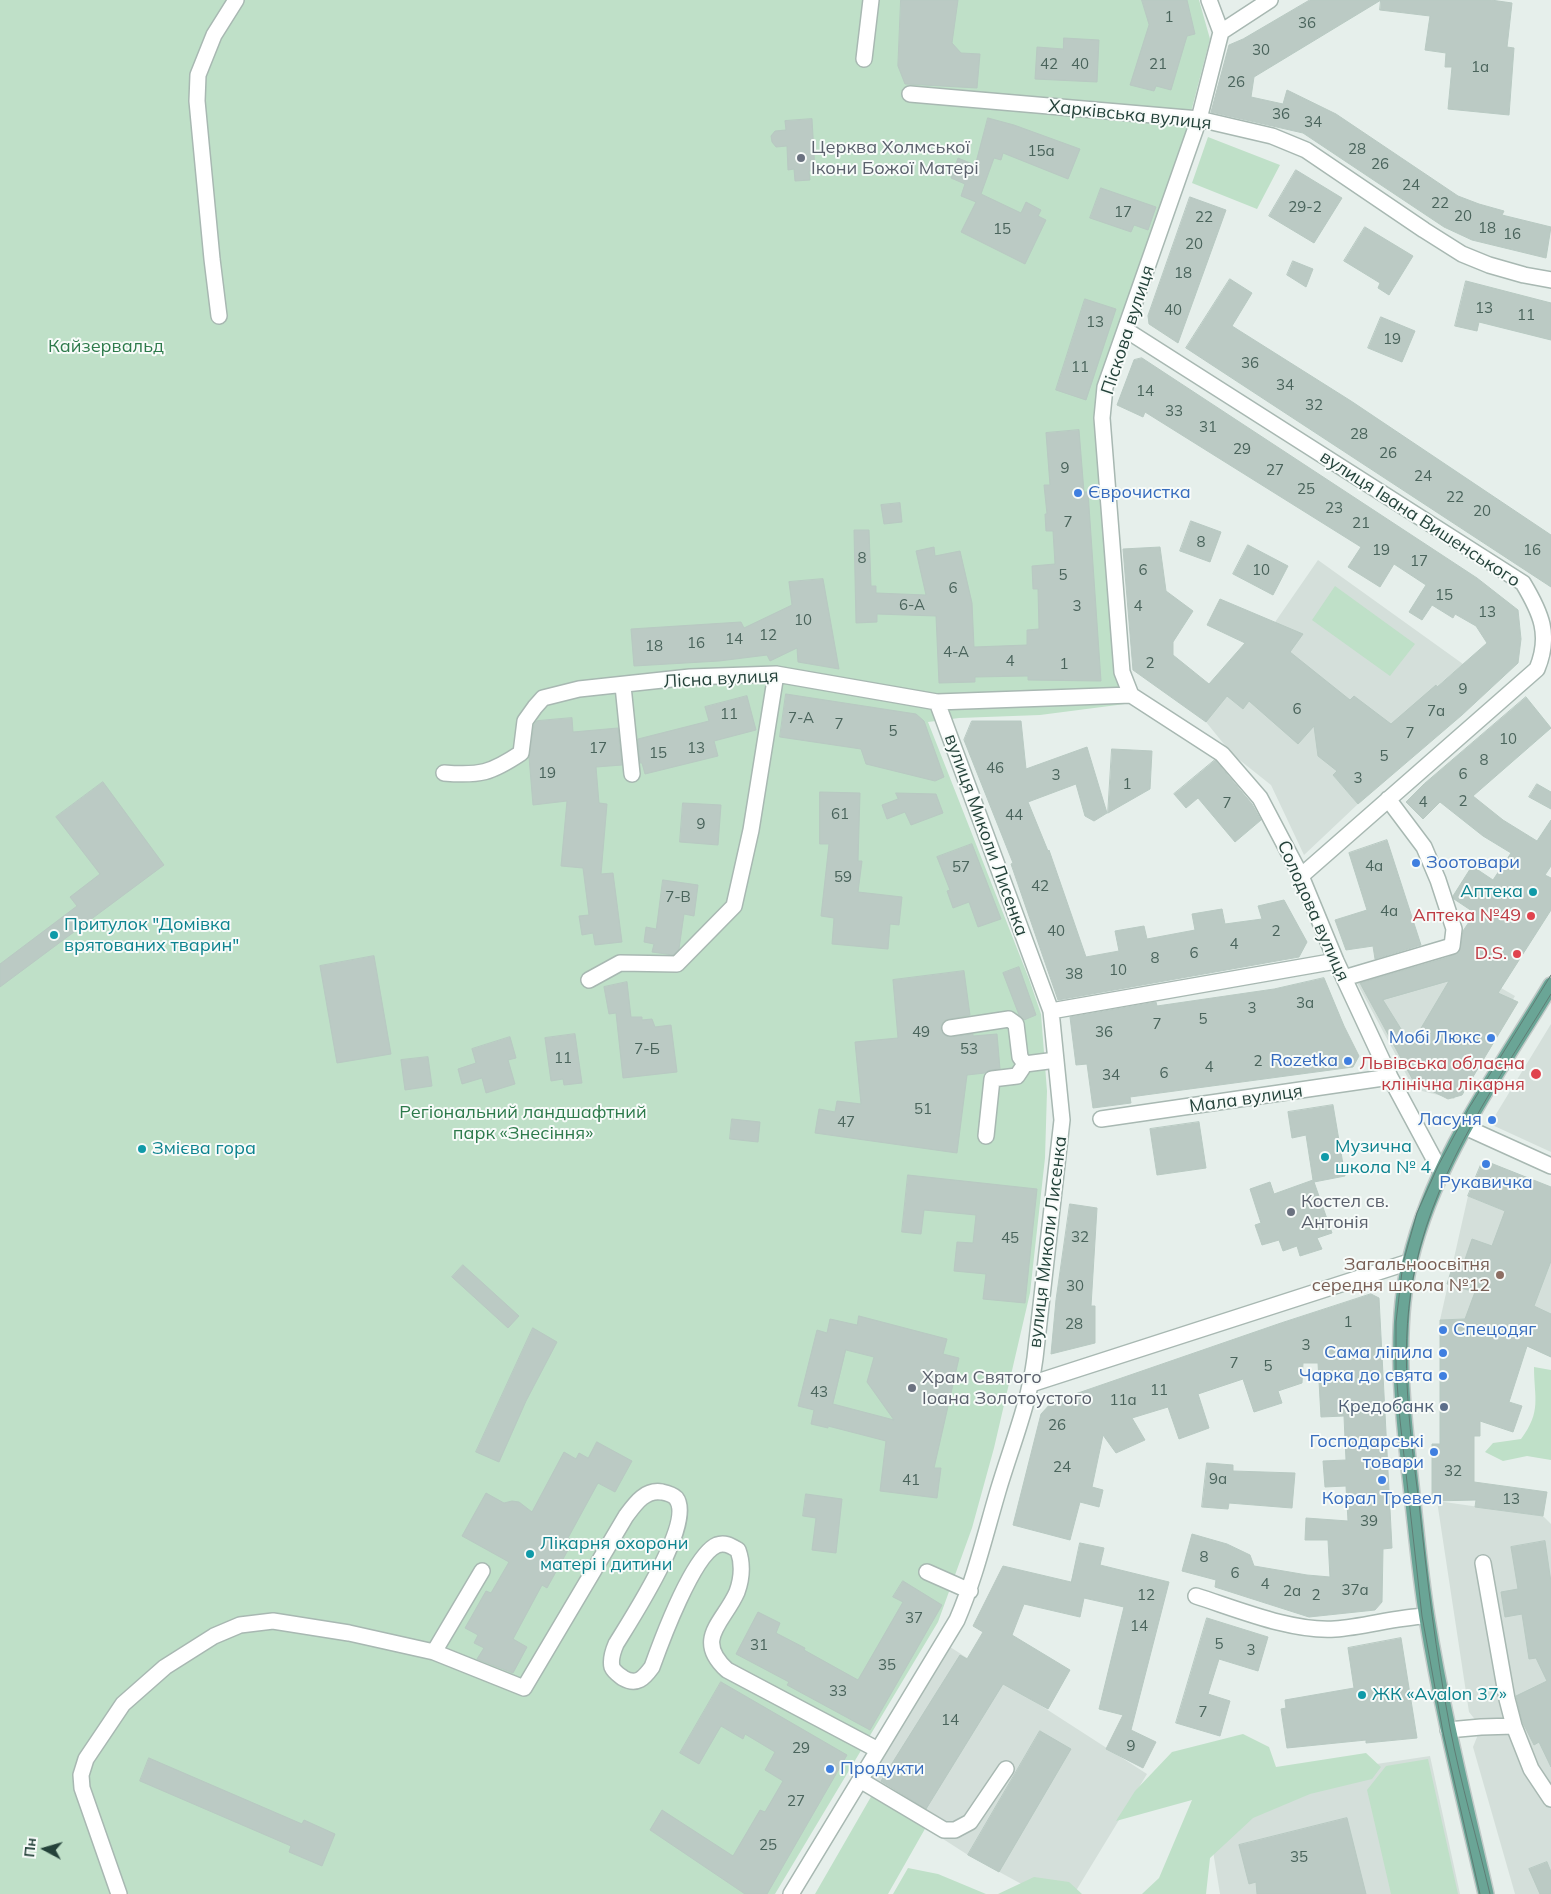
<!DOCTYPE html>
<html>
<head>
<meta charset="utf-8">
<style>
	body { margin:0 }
	#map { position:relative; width:1551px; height:1894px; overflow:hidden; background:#e6efeb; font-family:Mulish,sans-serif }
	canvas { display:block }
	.north { position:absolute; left:20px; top:1824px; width:50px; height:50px; -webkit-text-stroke:4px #f7fbf9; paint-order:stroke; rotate:276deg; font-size:14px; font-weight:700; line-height:20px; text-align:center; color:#24423a }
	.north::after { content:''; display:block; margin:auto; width:18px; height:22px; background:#24423a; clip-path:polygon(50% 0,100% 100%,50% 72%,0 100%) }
</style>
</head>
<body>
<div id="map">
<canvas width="1551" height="1894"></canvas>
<div class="north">Пн</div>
</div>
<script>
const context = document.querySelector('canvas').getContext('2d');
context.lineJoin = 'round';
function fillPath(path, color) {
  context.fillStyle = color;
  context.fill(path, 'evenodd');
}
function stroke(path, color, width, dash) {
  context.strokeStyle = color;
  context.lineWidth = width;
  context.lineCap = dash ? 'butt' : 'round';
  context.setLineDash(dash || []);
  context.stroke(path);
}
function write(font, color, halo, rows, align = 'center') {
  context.font = font + ' Mulish,sans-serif';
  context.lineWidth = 4;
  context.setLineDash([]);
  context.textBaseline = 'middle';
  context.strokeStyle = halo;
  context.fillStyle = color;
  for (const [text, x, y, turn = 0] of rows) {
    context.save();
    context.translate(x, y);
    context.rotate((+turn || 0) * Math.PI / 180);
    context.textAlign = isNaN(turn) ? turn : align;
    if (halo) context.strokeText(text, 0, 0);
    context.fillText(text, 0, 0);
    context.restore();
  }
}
const built = new Path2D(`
	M1318 560 1463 664 1333 775 1358 804 1304 855 1271 785 1232 754 1206 722Z
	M1442 954 1515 996 1454 1099 1414 1089 1356 981Z
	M1551 1024V1152L1490 1124Z
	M1468 1196 1551 1230V1357L1466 1319 1440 1320Z
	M1437 1501 1543 1516 1551 1524V1894H1515L1473 1747 1481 1727 1469 1712Z
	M947 1645 1147 1774 1074 1894H1040L968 1855 862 1787Z
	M1430 1756 1460 1894H1220L1203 1790Z`);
const green = new Path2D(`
	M0 0H1199L1210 39 1184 139 1097 391 1109 425 1115 492 1119 570 1126 663 1125 704 1040 715 959 718 928 722 1029 979 1041 1014 1047 1091 1045 1158 1030 1293 994 1448 972 1528 938 1622 775 1894H0Z
	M1208 137 1280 165 1257 209 1192 183Z
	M1335 586 1415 644 1390 676 1312 620Z
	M1534 1367 1551 1370V1460L1527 1456 1503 1461 1485 1452 1493 1443 1521 1439C1542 1411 1534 1398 1534 1367Z
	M1243 1734 1269 1747 1276 1767 1366 1753 1381 1767 1372 1779 1310 1794 1253 1818 1210 1858 1206 1894H1142L1159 1878 1192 1800 1116 1821 1135 1791 1172 1752Z
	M1428 1759 1458 1894H1391L1367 1790 1386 1766Z
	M872 1795 926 1827 888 1894H815Z
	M908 1868 938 1874 986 1894H893Z
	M1034 1877 1069 1882 1082 1894H998Z`);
const building = new Path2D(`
	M901 0H958L952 43 961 53 980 54 977 88 905 84 898 66Z
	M1142 0H1187L1195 34 1187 36 1171 90 1156 86 1154 91 1130 85 1149 25Z
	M1310 0H1381L1254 77 1251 97 1283 104 1287 90 1336 114 1458 196 1479 204 1504 211 1502 215 1551 227 1546 258 1472 240 1444 227 1303 133 1211 112 1229 45 1243 39Z
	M1381 0H1491L1512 3 1507 47 1514 48 1509 115 1448 109 1452 67H1445L1446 53 1425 50 1430 16 1380 10Z
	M1064 38 1099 40 1097 82 1035 79 1037 47 1063 49Z
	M988 118 1014 125 1080 149 1068 179 1003 153 1001 160 994 158 981 194 1021 213 1026 202 1041 210 1038 216 1046 220 1025 264 961 232 976 202 961 196 965 184 951 178 958 158 975 165Z
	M812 119 815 171H809L810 180 795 181 794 169 788 170 787 146 776 147 772 142 771 136 775 131 786 130 785 121Z
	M1296 170 1342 198 1314 243 1269 216Z
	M1101 188 1156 207 1148 230 1134 225 1131 232 1090 218Z
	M1190 197 1226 210 1178 343 1149 324 1148 316Z
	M1365 227 1413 256 1389 295 1378 288 1380 283 1344 261Z
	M1293 261 1313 269 1306 287 1287 275Z
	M1230 279 1252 293 1232 326 1351 401 1551 535V587L1186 348Z
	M1466 281 1551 303V340L1479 322 1477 331 1455 326Z
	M1085 299 1116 309 1086 400 1056 390Z
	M1381 317 1415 331 1402 362 1368 348Z
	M1142 358 1477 578 1518 610 1521 639 1518 663 1462 715 1358 804 1333 775 1337 771 1318 756 1314 726 1298 744 1249 701 1243 709 1227 696 1206 722 1133 670 1123 549 1160 547 1166 591 1193 611 1173 642V655L1209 684 1245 643 1207 625 1220 599 1303 634 1290 652 1350 700 1354 696 1391 724 1436 685 1437 687 1487 643 1476 626 1455 614 1453 618 1432 605 1422 620 1409 612 1426 585 1394 564 1380 587 1348 567 1361 547 1145 412 1143 417 1117 405 1134 360Z
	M1079 430 1084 492H1088L1101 681 1028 680V676L975 677V682L939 683 936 616 877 614V622L856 623 854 530H869L871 586H876V593L926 595 916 551 934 547 935 556 960 551 972 603 974 647 1027 645V630L1039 629 1038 589H1033L1032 566 1055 564 1053 531H1046L1045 514H1047L1044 485H1050L1046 433Z
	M900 503 902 522 884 524 881 505Z
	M1191 521 1221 532 1210 562 1180 551Z
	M1248 545 1288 566 1273 595 1233 574Z
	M823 579 839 669 798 662 797 648 770 661 767 655 719 661 634 666 631 629 741 622 744 628 792 605 789 582Z
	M786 694 916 714 924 721 944 777 935 781 866 764 861 749 780 737Z
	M747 696 756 730 714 741 718 756 645 774 642 763H640L638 739 709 721 705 707Z
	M1526 697 1551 728 1473 796 1503 820 1537 841 1551 820V866L1545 875 1551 878V910L1498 993 1518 1002 1462 1095 1448 1099 1414 1082 1360 983 1446 958 1459 952 1463 931 1475 913 1454 899 1453 896 1472 866 1493 880 1511 853 1483 836 1440 802 1423 819 1406 802 1424 784ZM1449 981 1411 1045 1383 1000Z
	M572 718 573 732 618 728 622 765 596 767 599 803 607 804 601 874 613 873 622 942 595 945 593 933 582 935 579 916 589 915 583 868 561 866 567 801 533 805 529 757 534 725 537 721Z
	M972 721H1021L1026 769 1087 747 1107 813 1094 821 1085 816 1076 784 1028 802 1048 851 1049 850 1086 957 1119 951 1115 931 1144 926 1147 939 1195 930 1192 914 1222 909 1225 924 1262 919 1258 906 1284 900 1307 942 1299 957 1058 1000 1011 864 1013 863 964 740Z
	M1112 749 1152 751 1150 789 1108 813Z
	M1215 760 1252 804 1261 820 1235 842 1198 798 1186 808 1174 794Z
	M103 782 164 865 0 987V964L77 906 70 897 100 874 56 817Z
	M1537 784 1551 792V809L1529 797Z
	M820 792 860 793 858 861H862L858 892 902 897 899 925 890 924 888 949 832 944 834 918 821 916 829 844H820Z
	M896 793 936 794 943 813 911 825 905 812 887 819 882 805 898 799Z
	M683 803 721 805 718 845 680 842Z
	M1387 840 1421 945 1375 959 1373 946 1346 950 1335 920 1367 910 1349 853Z
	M972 844 1001 919 978 927 969 902 953 908 947 891 950 890 937 857Z
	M663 880 698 885 694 916 684 914 679 949 673 955 652 952 654 944 644 942 646 927 656 929Z
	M374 956 391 1054 337 1063 320 966Z
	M1019 967 1036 1015 1024 1020 1019 1015 1003 973Z
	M964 971 970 1015 945 1020 942 1024 941 1030 946 1036 951 1037 973 1034V1036L997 1034 1000 1069 990 1070 985 1073 967 1075 957 1153 815 1133 819 1109 835 1112 837 1101 861 1104 855 1042 898 1038 893 980Z
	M1324 978 1344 1026 1359 1056 1353 1067 1130 1097 1131 1103 1093 1108 1087 1064 1076 1065 1070 1017 1156 1002 1157 1006 1274 989Z
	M627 982 631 1017H642V1020L652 1019 655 1027 671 1025 677 1072 623 1078 616 1013 609 1014 604 987Z
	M575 1034 582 1083 564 1085 563 1079 551 1081 545 1038Z
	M510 1037 516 1058 508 1060 515 1084 486 1093 482 1078 462 1084 458 1069 476 1063 472 1049Z
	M428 1057 432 1086 405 1090 401 1060Z
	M1333 1105 1345 1176 1314 1182 1332 1233 1317 1238 1322 1249 1300 1256 1297 1246 1283 1251 1279 1240 1262 1245 1255 1225 1261 1223 1250 1189 1270 1182 1274 1194 1313 1180 1306 1135 1292 1138 1288 1112Z
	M732 1119 760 1122 758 1142 730 1139Z
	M1199 1122 1206 1168 1157 1175 1150 1129Z
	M1483 1160 1551 1187V1261L1534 1306 1551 1314V1357L1527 1346 1509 1402 1522 1406 1513 1432 1480 1421V1436H1474V1482L1547 1492 1543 1516 1475 1507 1476 1500 1432 1501V1444H1440V1320L1465 1319 1475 1292 1447 1284 1453 1265 1462 1268 1472 1239 1492 1246 1505 1211 1468 1196Z
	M908 1175 1037 1189 1025 1303 983 1299 986 1274 954 1271 957 1242 973 1243 976 1215 924 1210 921 1234 902 1232Z
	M1070 1204 1097 1208 1091 1306H1095V1343L1051 1354 1056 1300Z
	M463 1265 519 1316 508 1328 452 1277Z
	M1371 1294 1379 1298 1392 1548 1383 1549 1382 1602 1375 1610 1309 1617 1215 1587 1216 1580 1182 1571 1192 1534 1227 1544 1250 1555 1254 1566 1307 1575 1330 1577 1328 1540H1305L1306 1518 1348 1521 1346 1486 1325 1487 1323 1461 1346 1460 1345 1439 1344 1416 1321 1417 1318 1363H1303L1302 1383 1278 1391 1282 1403 1254 1412 1243 1379 1198 1394 1209 1428 1179 1439 1168 1407 1132 1418 1145 1440 1116 1453 1103 1435 1092 1487 1103 1490 1099 1507 1080 1502 1070 1540 1013 1525 1041 1414 1052 1402 1281 1323Z
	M859 1316 947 1339 943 1354 959 1358 934 1468H941L937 1498 880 1491 886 1441 828 1426V1428L811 1424 814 1410 798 1406 817 1330 827 1333 830 1319 857 1325ZM846 1350 874 1357 867 1382 894 1420 833 1404Z
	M533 1328 557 1342 526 1401 499 1462 476 1452Z
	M597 1442 632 1461 615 1492 598 1483 568 1538 573 1541 547 1588 542 1585 513 1639 527 1647 513 1673 477 1659 484 1648 474 1643 478 1635 465 1628 486 1591 491 1593 509 1562 462 1536 486 1493 504 1503 512 1501 519 1502 532 1512 564 1452 576 1459 579 1453 588 1458Z
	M1207 1463 1233 1465V1471L1295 1473 1292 1508 1229 1503 1228 1509 1202 1507Z
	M806 1494 842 1499 836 1553 812 1550 816 1518 803 1516Z
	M1545 1541 1551 1582V1767L1539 1742 1534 1745 1522 1721 1516 1696 1547 1681 1536 1658 1529 1659 1522 1614 1505 1617 1501 1592 1518 1589 1511 1547Z
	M1080 1543 1104 1548 1100 1565 1169 1582 1131 1730 1156 1742 1143 1768 1106 1749 1123 1715 1099 1709 1124 1607 1084 1598 1080 1617 1024 1604 1012 1635 1070 1670 1048 1709 1003 1684 926 1809 881 1781 960 1655 967 1659 983 1632 973 1626 1003 1566 1071 1582Z
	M903 1581 942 1605 870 1730 787 1685 789 1682 736 1654 758 1612 780 1623 776 1633 805 1648 804 1650 858 1680 903 1602 893 1597Z
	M1207 1618 1268 1637 1258 1671 1219 1659 1208 1694 1230 1701 1220 1736 1176 1723Z
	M1401 1638 1417 1738 1366 1743V1740L1287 1748 1281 1709 1286 1708 1285 1700 1354 1688 1348 1648Z
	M721 1682 847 1755 767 1894H745L650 1830 662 1810 733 1856 760 1810 765 1812 783 1781 765 1770 775 1752 745 1734 743 1739 721 1726 699 1764 680 1753Z
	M1040 1731 1071 1749 999 1872 968 1855Z
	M149 1758 302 1824 304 1820 335 1834 322 1866 289 1852 291 1846 140 1781Z
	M1347 1818 1366 1894H1257L1256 1882 1249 1884 1239 1845Z
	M1547 1862 1551 1872V1894H1540L1529 1869Z`);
const minor = new Path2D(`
	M1209 0 1221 32
	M864 59 871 0
	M910 94 1199 119 1272 136 1306 150 1424 230 1462 254 1489 265 1524 275 1551 280
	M219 316 212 259 197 101 198 75 214 35 236 0
	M1126 330 1523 583C1541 613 1551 635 1537 669L1301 876
	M623 686 632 774
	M1131 695 1122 672 1102 418 1105 387 1199 119 1221 32 1270 0
	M1131 695 1222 754 1260 798 1301 876 1336 961 1390 1077 1441 1172
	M444 773C480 776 491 773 521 753L525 721 535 707 543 698 579 689 690 677 776 674 937 702 1131 695
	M1344 978 1452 946 1454 929 1438 880 1424 847 1388 799
	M589 980 620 963 677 964 734 906 751 830 776 674
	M1051 1011 1336 961
	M950 1028 1009 1019 1016 1024 1020 1057 1025 1064 1056 1060
	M1101 1119 1390 1077
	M1465 1127 1551 1166
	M986 1136 992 1079 1017 1076 1025 1064
	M1031 1384 1409 1262
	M1483 1563 1507 1699 1514 1726
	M927 1572 970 1591
	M1196 1596C1237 1609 1292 1632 1335 1629 1365 1627 1396 1617 1426 1616
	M434 1652 524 1688 626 1516C635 1504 645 1489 662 1492 667 1493 672 1494 676 1498 695 1522 630 1621 616 1644 613 1651 610 1659 612 1667 614 1672 619 1675 623 1678 637 1686 644 1678 652 1667 661 1642 693 1555 717 1545 725 1542 731 1546 738 1550 743 1564 742 1578 737 1592 724 1622 693 1639 727 1670L878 1750
	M1448 1730 1481 1727 1514 1726 1531 1769 1551 1799
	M860 1780 944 1830H955L970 1822 1006 1769
	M119 1894 82 1788 81 1775 86 1759 123 1704 165 1667 214 1636 240 1625 273 1621 349 1633 434 1652 482 1571
	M791 1894 957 1620C975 1578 985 1535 998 1491 1011 1447 1029 1404 1035 1358L1062 1120 1051 1011 937 702`);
const major = new Path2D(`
	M1486 1894C1465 1802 1442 1711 1427 1618 1420 1574 1416 1529 1411 1485 1403 1416 1393 1329 1410 1261 1434 1160 1498 1073 1551 985`);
const tram = new Path2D(`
	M1480 1894 1443 1732 1422 1616 1400 1420 1396 1370V1322L1403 1263 1417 1213 1438 1166 1469 1108 1551 975
	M1490 1894C1477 1839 1461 1784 1450 1728 1436 1654 1427 1579 1419 1503 1409 1424 1398 1343 1416 1264 1438 1165 1499 1079 1551 994`);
const markers = [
	[801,158,5,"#6b7280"],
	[1078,493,5,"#3f7fe0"],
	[1416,863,5,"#3f7fe0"],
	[1533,892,5,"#0f9aa8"],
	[1531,916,5,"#e0444e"],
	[54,935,5,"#0f9aa8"],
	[1517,954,5,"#e0444e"],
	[1491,1038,5,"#3f7fe0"],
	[1348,1061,5,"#3f7fe0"],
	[1536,1074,6,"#e0444e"],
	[1492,1120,5,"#3f7fe0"],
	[142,1149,5,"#0f9aa8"],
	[1325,1157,5,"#0f9aa8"],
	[1486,1164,5,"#3f7fe0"],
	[1291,1212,5,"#6b7280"],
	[1500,1275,5,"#8d6e63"],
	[1443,1330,5,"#3f7fe0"],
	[1443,1353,5,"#3f7fe0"],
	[1443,1376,5,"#3f7fe0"],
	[912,1388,5,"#6b7280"],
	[1444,1407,5,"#5c6f8a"],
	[1434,1452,5,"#3f7fe0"],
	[1382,1480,5,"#3f7fe0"],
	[530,1554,5,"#0f9aa8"],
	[1362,1695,5,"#0f9aa8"],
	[830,1769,5,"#3f7fe0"]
];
const numberNames = [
	["1",1169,17],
	["36",1307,23],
	["30",1261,50],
	["42",1049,64],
	["40",1080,64],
	["21",1158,64],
	["1а",1480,67],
	["26",1236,82],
	["36",1281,114],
	["34",1313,122],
	["28",1357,149],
	["15а",1041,151],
	["26",1380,164],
	["24",1411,185],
	["22",1440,203],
	["29-2",1305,207],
	["17",1123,212],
	["20",1463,216],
	["22",1204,217],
	["18",1487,228],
	["15",1002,229],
	["16",1512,234],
	["20",1194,244],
	["18",1183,273],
	["13",1484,308],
	["40",1173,310],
	["11",1526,315],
	["13",1095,322],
	["19",1392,339],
	["36",1250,363],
	["11",1080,367],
	["34",1285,385],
	["14",1145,391],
	["32",1314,405],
	["33",1174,411],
	["31",1208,427],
	["28",1359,434],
	["29",1242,449],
	["26",1388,453],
	["9",1065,468],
	["27",1275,470],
	["24",1423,476],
	["25",1306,489],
	["22",1455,497],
	["23",1334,508],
	["20",1482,511],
	["7",1068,522],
	["21",1361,523],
	["8",1201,542],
	["19",1381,550],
	["16",1532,550],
	["8",862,558],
	["17",1419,561],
	["6",1143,570],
	["10",1261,570],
	["5",1063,575],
	["6",953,588],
	["15",1444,595],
	["6-А",912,605],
	["3",1077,606],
	["4",1138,606],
	["13",1487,612],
	["10",803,620],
	["12",768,635],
	["14",734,639],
	["16",696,643],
	["18",654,646],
	["4-А",956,652],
	["4",1010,661],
	["2",1150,663],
	["1",1064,664],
	["9",1463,689],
	["6",1297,709],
	["7а",1436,711],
	["11",729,714],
	["7-А",801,718],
	["7",839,724],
	["5",893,731],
	["7",1410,733],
	["10",1508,739],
	["17",598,748],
	["13",696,748],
	["15",658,753],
	["5",1384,756],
	["8",1484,760],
	["46",995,768],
	["19",547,773],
	["6",1463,774],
	["3",1056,775],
	["3",1358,778],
	["1",1127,784],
	["2",1463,801],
	["4",1423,802],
	["7",1227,803],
	["61",840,814],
	["44",1014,815],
	["9",701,824],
	["4а",1374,866],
	["57",961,867],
	["59",843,877],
	["42",1040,886],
	["7-В",678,897],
	["4а",1389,911],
	["40",1056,931],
	["2",1276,931],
	["4",1234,944],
	["6",1194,953],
	["8",1155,958],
	["10",1118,970],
	["38",1074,974],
	["3а",1305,1003],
	["3",1252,1008],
	["5",1203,1019],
	["7",1157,1024],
	["49",921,1032],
	["36",1104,1032],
	["7-Б",647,1049],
	["53",969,1049],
	["11",563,1058],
	["2",1258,1061],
	["4",1209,1067],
	["6",1164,1073],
	["34",1111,1075],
	["51",923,1109],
	["47",846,1122],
	["32",1080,1237],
	["45",1010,1238],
	["30",1075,1286],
	["1",1348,1322],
	["28",1074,1324],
	["3",1306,1345],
	["7",1234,1363],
	["5",1268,1366],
	["11",1159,1390],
	["43",819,1392],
	["11а",1123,1400],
	["26",1057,1425],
	["24",1062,1467],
	["32",1453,1471],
	["9а",1218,1479],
	["41",911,1480],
	["13",1511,1499],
	["39",1369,1521],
	["8",1204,1557],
	["6",1235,1573],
	["4",1265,1584],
	["37а",1355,1590],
	["2а",1292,1591],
	["12",1146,1595],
	["2",1316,1595],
	["37",914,1618],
	["14",1139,1626],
	["5",1219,1644],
	["31",759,1645],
	["3",1251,1650],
	["35",887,1665],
	["33",838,1691],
	["7",1203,1712],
	["14",950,1720],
	["9",1131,1746],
	["29",801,1748],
	["27",796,1801],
	["25",768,1845],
	["35",1299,1857]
];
const streetNames = [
	["Харківська вулиця",1130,115,6],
	["Піскова вулиця",1128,330,-72],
	["вулиця Івана Вишенського",1420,519,33],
	["Лісна вулиця",721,679,-3],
	["вулиця Миколи Лисенка",986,835,70],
	["Солодова вулиця",1313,911,66],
	["Мала вулиця",1246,1099,-8],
	["вулиця Миколи Лисенка",1048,1242,-83]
];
const worshipNames = [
	["Церква Холмської",811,148],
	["Ікони Божої Матері",811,169],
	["Костел св.",1301,1202],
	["Антонія",1301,1223],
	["Храм Святого",922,1378],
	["Іоана Золотоустого",922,1399]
];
const parkNames = [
	["Кайзервальд",106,347],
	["Регіональний ландшафтний",523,1113],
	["парк «Знесіння»",523,1134]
];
const shopNames = [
	["Єврочистка",1088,493,"left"],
	["Зоотовари",1426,863,"left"],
	["Мобі Люкс",1481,1038],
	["Rozetka",1338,1061],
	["Ласуня",1482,1120],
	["Рукавичка",1486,1183,"center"],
	["Спецодяг",1453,1330,"left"],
	["Сама ліпила",1433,1353],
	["Чарка до свята",1433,1376],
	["Господарські",1424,1442],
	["товари",1424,1463],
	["Корал Тревел",1382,1499,"center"],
	["Продукти",840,1769,"left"]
];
const cultureNames = [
	["Аптека",1523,892,"right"],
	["Притулок \"Домівка",64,925],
	["врятованих тварин\"",64,946],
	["Музична",1335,1147],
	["школа № 4",1335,1168],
	["Змієва гора",152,1149],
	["Лікарня охорони",540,1544],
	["матері і дитини",540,1565],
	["ЖК «Avalon 37»",1372,1695]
];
const healthNames = [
	["Аптека №49",1521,916],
	["D.S.",1507,954],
	["Львівська обласна",1525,1064],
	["клінічна лікарня",1525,1085]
];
const educationNames = [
	["Загальноосвітня",1490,1265],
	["середня школа №12",1490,1286]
];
const serviceNames = [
	["Кредобанк",1434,1407]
];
fillPath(built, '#d4dfda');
fillPath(green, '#bfe0c8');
fillPath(building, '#bbcac4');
stroke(building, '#b8c9c2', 1);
stroke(minor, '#a8b8b2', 18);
stroke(major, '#c2cac8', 18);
stroke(minor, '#fff', 15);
stroke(major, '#6aa596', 15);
stroke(tram, '#5f7d75', 1);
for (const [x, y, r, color] of markers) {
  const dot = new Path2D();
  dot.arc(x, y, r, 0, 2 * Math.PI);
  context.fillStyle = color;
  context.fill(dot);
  stroke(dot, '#f7fbf9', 2);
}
write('15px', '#4a645c', null, numberNames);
write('18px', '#24423a', '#f7fbf9', streetNames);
write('18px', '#5b616d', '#f7fbf9', worshipNames, 'left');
write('18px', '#2d7a4b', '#f7fbf9', parkNames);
write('18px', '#366cbe', '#f7fbf9', shopNames, 'right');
write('18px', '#0d838f', '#f7fbf9', cultureNames, 'left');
write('18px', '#be3a42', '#f7fbf9', healthNames, 'right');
write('18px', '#785e54', '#f7fbf9', educationNames, 'right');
write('18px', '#4e5e75', '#f7fbf9', serviceNames, 'right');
</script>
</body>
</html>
